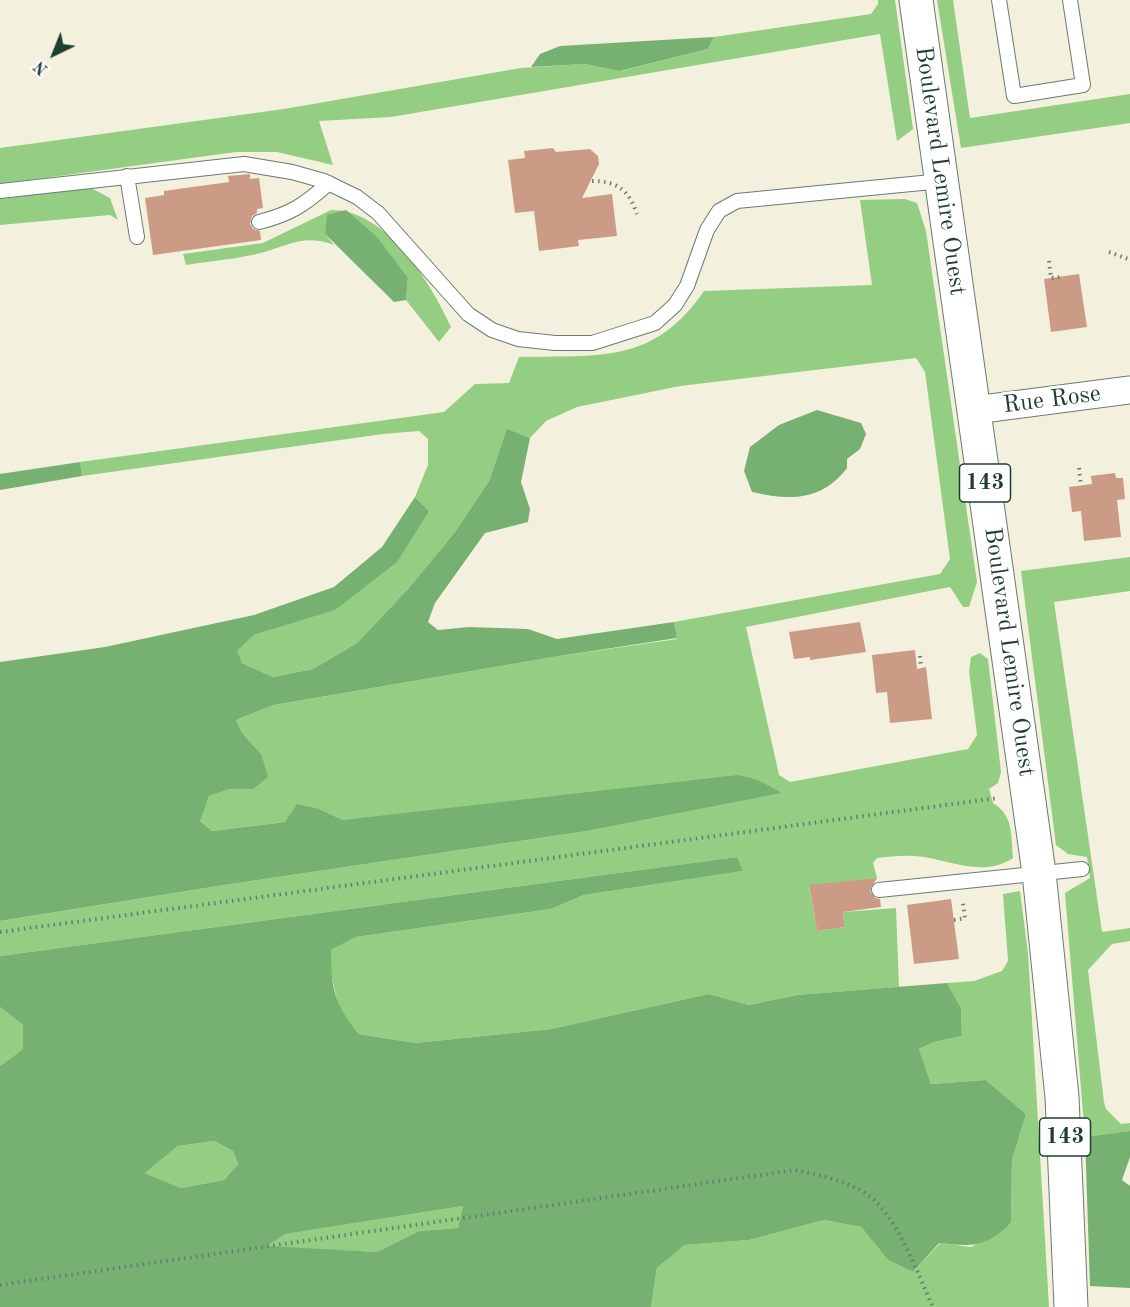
<!DOCTYPE html>
<html>
<head>
<meta charset="utf-8">
<style>
	body { margin:0 }
	#map { position:relative; width:1130px; height:1307px; overflow:hidden; background:#f3f0de; font-family:"Old Standard TT",serif }
	canvas { display:block }
	.north { position:absolute; left:24px; top:24px; width:60px; height:60px; -webkit-text-stroke:4px #fff; paint-order:stroke; rotate:223deg; font-size:16px; font-weight:700; line-height:24px; text-align:center; color:#1f3d34 }
	.north::after { content:''; display:block; margin:auto; width:21px; height:27px; background:#1f3d34; clip-path:polygon(50% 0,100% 100%,50% 72%,0 100%) }
</style>
</head>
<body>
<div id="map">
<canvas width="1130" height="1307"></canvas>
<div class="north">N</div>
</div>
<script>
const context = document.querySelector('canvas').getContext('2d');
context.lineJoin = 'round';
function fillPath(path, color) {
  context.fillStyle = color;
  context.fill(path, 'evenodd');
}
function stroke(path, color, width, dash) {
  context.strokeStyle = color;
  context.lineWidth = width;
  context.lineCap = dash ? 'butt' : 'round';
  context.setLineDash(dash || []);
  context.stroke(path);
}
function write(font, color, halo, rows, align = 'center') {
  context.font = font + ' "Old Standard TT",serif';
  context.lineWidth = 6;
  context.setLineDash([]);
  context.textBaseline = 'middle';
  context.strokeStyle = halo;
  context.fillStyle = color;
  for (const [text, x, y, turn = 0] of rows) {
    context.save();
    context.translate(x, y);
    context.rotate((+turn || 0) * Math.PI / 180);
    context.textAlign = isNaN(turn) ? turn : align;
    if (halo) context.strokeText(text, 0, 0);
    context.fillText(text, 0, 0);
    context.restore();
  }
}
const green = new Path2D(`
	M878 0H895L913 129 897 141 880 34 391 117 319 121 333 165 277 152H236L0 184V148L284 109 521 68 585 64 621 71 708 49 714 37 871 14 878 4Z
	M937 0H953L970 118 1130 94V123L961 148Z
	M91 188 110 198 118 220 110 215 0 225V199Z
	M905 199 917 203 926 231 977 582 969 607H963L950 587 746 627 779 775 790 782 968 749 977 735 969 671 971 657 980 653 988 659 1001 772 998 783 989 789 993 803C1014 816 1011 836 1013 858 981 879 948 858 914 856 902 855 889 857 877 858L873 863 877 878 809 886 817 931 845 927 843 912 896 908 899 987 797 995 747 1005 709 994 551 1029 415 1043 359 1034 339 1010 331 972V950L356 937 551 909 584 895 742 871 737 857 0 956V921L218 886 587 831 781 793 343 820 319 809 285 822 212 831 199 820 209 796 230 789H253L261 754 243 734 236 720 274 705 553 657 677 639 674 622 940 574 950 559 925 372 916 358 680 386 577 407 546 421 530 438 507 430 489 481 455 532 408 589 357 643 313 669 273 677 242 663 236 651 254 635 334 610 429 511 415 497 428 465V439L419 431 383 434 82 476 80 462 444 412 475 384 509 383 519 357C599 355 653 365 704 291L872 285 860 200Z
	M331 210C386 209 431 283 451 327L439 342 406 300 408 278 325 234 334 245C304 234 290 245 261 253 237 259 211 261 186 265L183 254 263 243Z
	M1130 557V591L1054 602 1102 932 1130 928V941L1112 944 1088 970 1104 1102 1106 1109 1121 1124 1130 1123V1131L1085 1137 1065 893 1090 878 1087 857 1068 854 1056 845 1021 571Z
	M1020 891 1028 953 1049 1307H651L657 1268 683 1245 749 1240 824 1220 861 1227 888 1260 913 1272 940 1243 971 1247 1011 1224 1012 1160 1026 1114 986 1080 931 1084 919 1049 934 1042 962 1036 961 1008 947 983 974 981 1002 971 1008 961 1003 894Z
	M0 1007 23 1025V1049L0 1066Z
	M214 1141 233 1151 238 1164 224 1180 181 1188 145 1173 178 1146Z
	M463 1206 458 1228 419 1231 377 1252 266 1247 284 1234Z`);
const forest = new Path2D(`
	M714 37 708 49 620 71 585 64 531 67 540 54 560 46Z
	M346 210 376 236 408 278 406 300 394 302 325 234 327 215Z
	M817 410 861 423 866 434 860 449 847 459V468C822 501 790 501 752 492L744 471 750 447 779 425Z
	M507 429 530 438 521 482 530 509 528 522 485 533 435 603 428 622 438 630 469 627 528 629 557 639 674 622 677 638 553 657 274 705 236 720 243 734 261 754 268 777 253 789H230L209 796 200 821 212 831 285 822 297 804 319 809 343 820 738 775 758 780 782 793 587 831 218 886 0 921V662L105 647 254 615 334 587 382 547 415 497 429 511 397 562 335 610 254 635 237 651 242 663 273 677 313 669 357 643 408 589 455 532 489 481Z
	M80 462 82 476 0 490V474Z
	M737 857 743 871 584 895 551 909 356 937 331 950C331 988 334 1004 359 1034L415 1043 551 1029 709 994 748 1005 797 995 947 983 961 1008 962 1036 934 1042 919 1049 931 1084 986 1080 1026 1114 1012 1160 1011 1223C986 1247 973 1247 939 1243L913 1272 888 1260 861 1227 824 1220 749 1240 684 1245 657 1268 651 1307H0V1066L23 1049V1025L0 1007V956ZM214 1141 233 1151 238 1164 224 1180 181 1188 145 1173 178 1146ZM463 1206 458 1228 419 1231 377 1252 267 1246 285 1234Z
	M1130 1131V1157L1122 1180 1130 1186V1288L1090 1286 1085 1137Z`);
const building = new Path2D(`
	M553 148 556 152 590 149 598 156 599 164 582 198 612 194 617 236 578 240 579 246 539 251 534 211 515 213 508 160 525 158 524 151Z
	M250 174V179L259 178 263 208 257 209V213L252 216 250 224 253 229 260 231 261 240 153 255 145 198 164 195V191L229 182 228 176Z
	M1079 274 1087 327 1051 332 1044 279Z
	M1115 473 1116 478H1123L1125 499 1117 500 1121 537 1084 541 1081 511 1072 512 1069 487 1092 484 1091 476Z
	M860 622 866 652 810 660V657L794 659 789 632Z
	M915 650 917 669 926 667 932 719 890 723 887 692 876 693 872 655Z
	M877 878 870 891 875 898 880 899 881 907 843 912 845 927 817 931 809 885Z
	M951 899 959 959 914 964 907 905Z`);
const path = new Path2D(`
	M592 181C618 181 629 191 637 214
	M1109 252 1128 259
	M1049 261 1051 278 1062 277
	M1079 468 1081 485
	M920 656 921 668
	M954 920 965 918 963 903
	M0 932 998 798
	M0 1285 795 1170C819 1175 844 1180 865 1193 897 1214 917 1273 933 1307`);
const service = new Path2D(`
	M999 0 1014 96 1083 85 1070 0
	M127 176 137 237
	M0 191 244 164 292 172 324 181 357 197 378 213 468 314 492 330 518 339 555 343H592L655 323 675 305 687 286 707 230 719 211 737 201 942 181
	M259 222C291 214 304 205 329 183
	M879 890 1082 869`);
const minor = new Path2D(`
	M975 410 1130 390`);
const primary = new Path2D(`
	M916 0 1039 873 1062 1097 1071 1307`);
const shields = [
	[985,483,51],
	[1065,1137,51]
];
const shieldNames = [
	["143",985,483],
	["143",1065,1137]
];
const streetNames = [
	["Boulevard Lemire Ouest",940,171,82],
	["Rue Rose",1052,400,-7],
	["Boulevard Lemire Ouest",1009,652,82]
];
fillPath(green, '#93ce83');
fillPath(forest, '#76b171');
fillPath(building, '#cb9b85');
stroke(service, '#697c70', 16);
stroke(minor, '#697c70', 29);
stroke(primary, '#697c70', 35);
stroke(path, '#697c70', 4, [1.5, 4.5]);
stroke(service, '#fff', 14);
stroke(minor, '#fff', 27);
stroke(primary, '#fff', 33);
for (const [x, y, w] of shields) {
  const box = new Path2D();
  box.roundRect(x - w / 2, y - 19, w, 38, 4.5);
  context.fillStyle = '#fff';
  context.fill(box);
  stroke(box, '#1f3d34', 1.5);
}
write('bold 22px', '#1f3d34', null, shieldNames);
write('24px', '#1f3d34', '#fff', streetNames);
</script>
</body>
</html>
